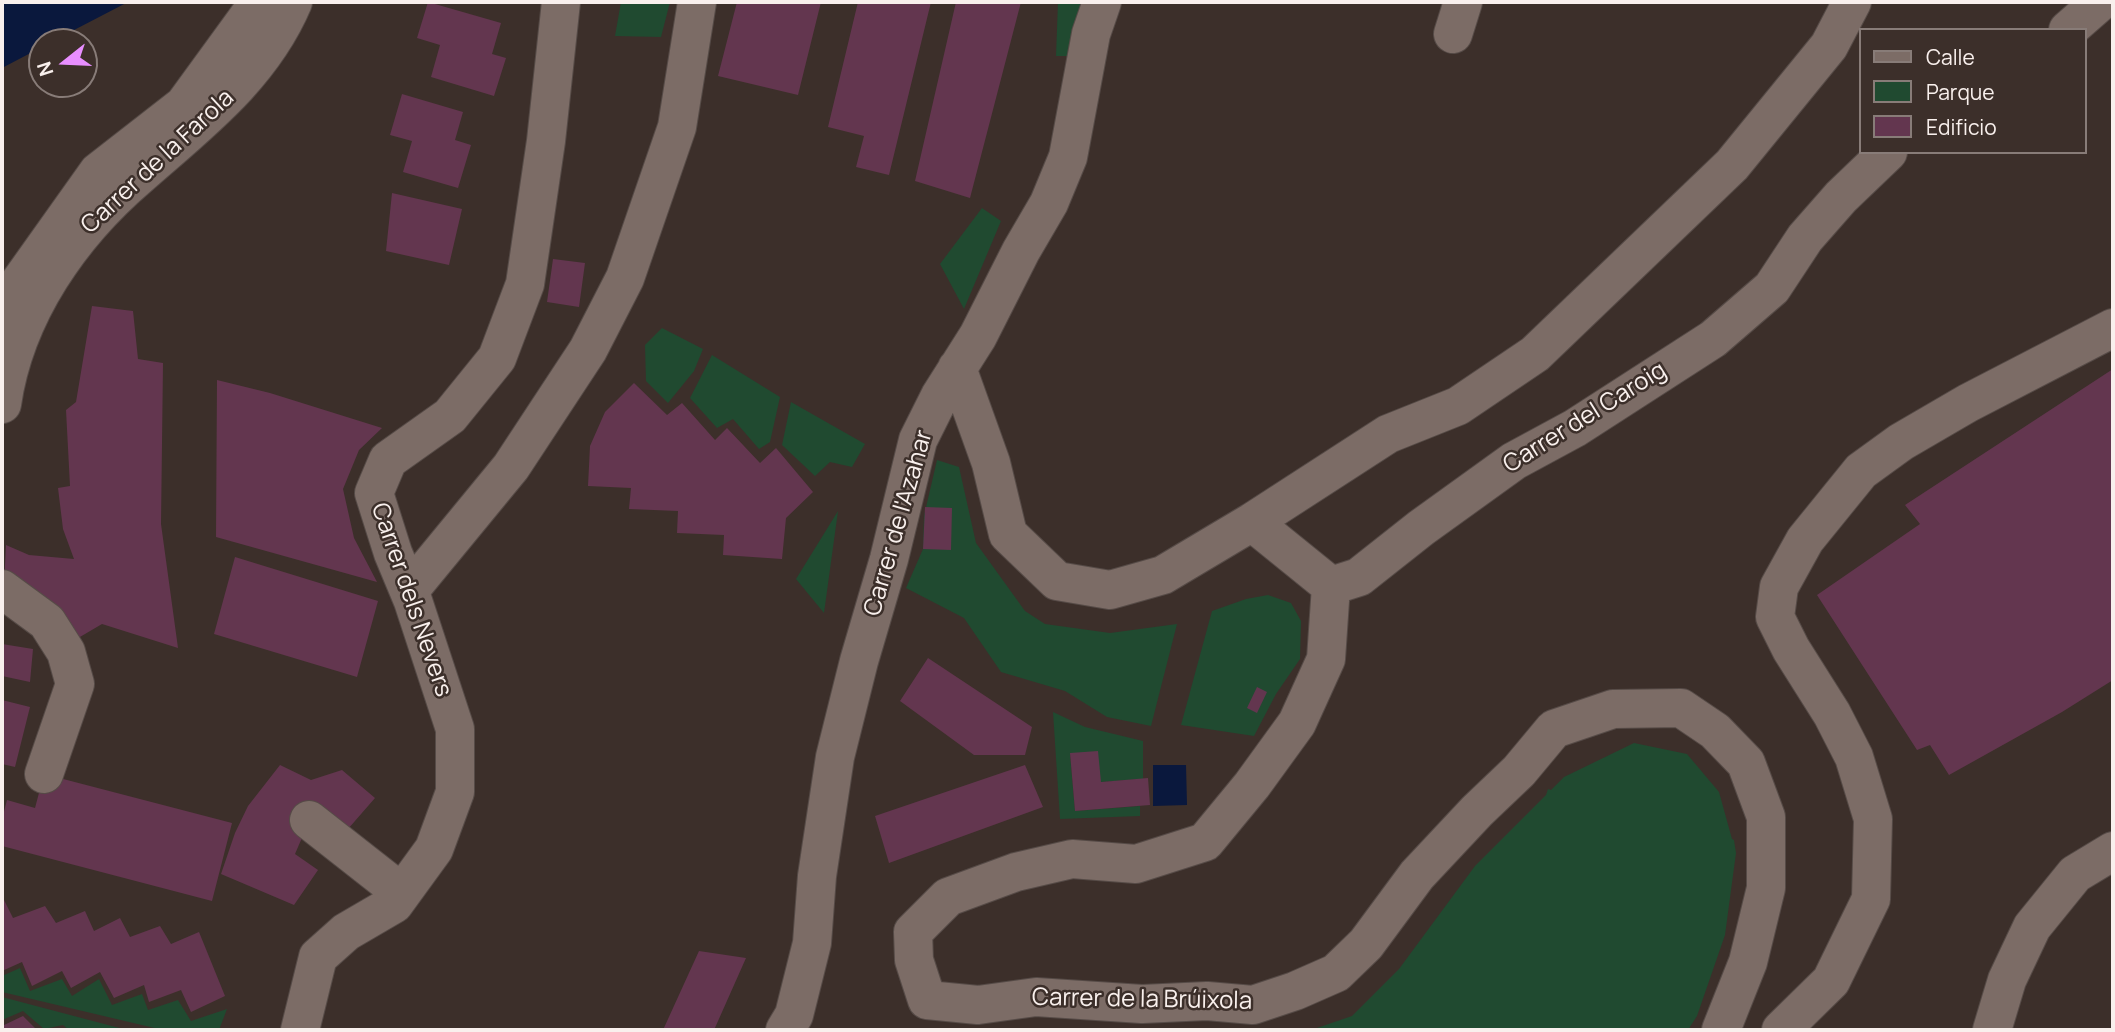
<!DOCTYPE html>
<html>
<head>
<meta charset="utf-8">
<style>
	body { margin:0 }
	#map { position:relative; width:2115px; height:1032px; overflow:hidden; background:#3c2f2a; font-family:Manrope,sans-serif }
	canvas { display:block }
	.frame { position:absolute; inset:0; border:4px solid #f9f0ed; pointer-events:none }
	.legend { position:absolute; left:1859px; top:28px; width:228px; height:126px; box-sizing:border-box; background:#3c2f2a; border:2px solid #887c78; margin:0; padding:9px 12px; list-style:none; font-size:21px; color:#f9f0ed }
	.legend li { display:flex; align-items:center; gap:14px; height:35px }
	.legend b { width:35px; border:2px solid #887c78 }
	.north { position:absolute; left:28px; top:28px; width:70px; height:70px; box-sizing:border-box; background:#3c2f2a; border:2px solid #887c78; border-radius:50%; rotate:252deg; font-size:19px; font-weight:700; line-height:28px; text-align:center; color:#f9f0ed }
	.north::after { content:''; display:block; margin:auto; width:24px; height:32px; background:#e88eff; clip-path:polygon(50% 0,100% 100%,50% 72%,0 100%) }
</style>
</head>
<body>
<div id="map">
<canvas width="2115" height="1032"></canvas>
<div class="frame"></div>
<ul class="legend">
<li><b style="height:9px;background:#7c6c66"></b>Calle</li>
<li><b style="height:19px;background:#204a30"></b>Parque</li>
<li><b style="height:19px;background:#63364f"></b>Edificio</li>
</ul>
<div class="north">N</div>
</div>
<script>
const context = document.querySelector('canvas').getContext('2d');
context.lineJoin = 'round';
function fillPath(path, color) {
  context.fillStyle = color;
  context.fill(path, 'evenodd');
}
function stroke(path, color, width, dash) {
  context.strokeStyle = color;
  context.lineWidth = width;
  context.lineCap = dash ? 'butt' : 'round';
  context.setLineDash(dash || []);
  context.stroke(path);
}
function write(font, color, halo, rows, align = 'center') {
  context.font = font + ' Manrope,sans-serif';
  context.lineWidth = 5;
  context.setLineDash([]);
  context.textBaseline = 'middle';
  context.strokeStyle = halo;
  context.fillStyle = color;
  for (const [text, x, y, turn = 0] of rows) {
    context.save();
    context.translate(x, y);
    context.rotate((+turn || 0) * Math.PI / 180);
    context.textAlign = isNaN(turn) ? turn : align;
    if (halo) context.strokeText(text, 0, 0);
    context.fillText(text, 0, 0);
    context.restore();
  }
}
const green = new Path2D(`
	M621 2H670L661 37 615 36Z
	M1058 2H1090L1074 56H1056Z
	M982 208 1001 221 964 309 940 264Z
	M662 328 703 349 694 371 668 403 646 381 645 345Z
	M712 355 780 397 770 442 759 449 733 419 717 428 690 398Z
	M791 402 865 444 852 467 830 462 815 476 782 445Z
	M937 460 959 467 976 543 1025 611 1045 624 1110 633 1177 624 1151 726 1107 717 1065 691 1001 672 964 618 906 588 923 549 924 516Z
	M838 511 824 613 796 579Z
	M1268 595 1291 603 1301 621 1300 659 1276 694 1254 736 1181 725 1212 611 1246 599Z
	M1053 712 1085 727 1143 741V779L1101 782 1070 754 1075 811 1140 806V816L1060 819Z
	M1634 743 1687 754 1719 792 1732 839 1734 840 1736 853 1725 935 1697 1016 1688 1030H1311L1352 1016 1399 969 1475 866 1546 795 1548 789 1551 790 1564 777Z
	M20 968 30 991 62 979 72 996 99 979 112 1005 142 994 148 1010 178 1000 191 1021 227 1009 219 1030H163L2 992V976Z
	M2 997 127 1030H69L63 1025 44 1029 23 1011 2 1020Z`);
const water = new Path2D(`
	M2 2H128L51 42H42V47L2 68Z
	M1153 765H1186L1187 805 1153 806Z`);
const building = new Path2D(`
	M428 2 501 23 492 54 506 58 494 96 431 77 440 45 417 38Z
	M737 2H821L798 95 718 76Z
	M858 2H931L889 175 856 167 864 136 828 127Z
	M956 2H1021L970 198 915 181Z
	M402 94 463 112 455 140 471 145 458 188 403 172 412 141 390 135Z
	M392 193 462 209 449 265 386 251Z
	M553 259 585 263 579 307 547 302Z
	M92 306 133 311 138 359 163 363 161 524 178 648 102 624 68 644 4 586 6 545 29 555 74 559 63 529 58 488 70 486 66 410 76 402Z
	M2113 369V680L2062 712 1949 775 1930 745 1917 750 1817 595 1920 524 1905 505Z
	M217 380 270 393 382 428 359 450 343 489 354 538 377 582 216 537Z
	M634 383 667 415 682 403 715 440 727 428 760 463 776 448 813 492 786 518 782 559 723 555 724 535 677 533 678 511 629 509 631 488 588 486 590 446 605 412Z
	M925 507 952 508 951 550 923 549Z
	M235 557 378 601 357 677 214 634Z
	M2 644 33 649 30 682 2 676Z
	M928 658 1032 727 1025 755H974L900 701Z
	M1257 687 1267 692 1257 713 1247 708Z
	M2 700 30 707 15 767 2 764Z
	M1098 751 1101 782 1148 778 1150 805 1075 811 1070 753Z
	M280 765 311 780 342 770 375 798 348 829 313 812 295 854 318 870 294 905 221 874 235 833 248 806Z
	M1025 765 1043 807 889 863 875 816Z
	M44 774 232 823 212 901 2 846V819L7 800 35 808Z
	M2 896 13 918 45 906 56 923 85 911 94 931 120 918 130 937 160 926 171 944 199 932 225 996 191 1012 181 990 149 1002 144 985 114 998 100 972 71 988 62 971 32 986 22 962 2 971Z
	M699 951 746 958 714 1030H663Z
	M23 1016 37 1030H2V1026Z`);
const minor = new Path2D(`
	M2068 30 2100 2
	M1453 34 1463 2
	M2 307 98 172 184 105 259 2
	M957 368 991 463 1008 534 1057 581 1110 590 1163 575 1252 522 1388 434 1458 406 1535 354 1732 165 1829 46 1852 2
	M2 404C15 314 71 234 139 176 198 124 261 77 293 2
	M1252 522 1331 586 1359 577 1421 528 1514 461 1575 428 1713 339 1772 288 1805 238 1841 197 1888 152
	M1331 586 1326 659 1297 723 1252 785 1205 842 1136 864 1072 859 1016 872 948 897 913 932 914 960 927 1000 978 1005 1036 997 1142 1004 1207 1001 1253 1005 1295 991 1336 973 1366 944 1417 875 1477 811 1519 771 1554 729 1613 709 1681 708 1715 731 1746 763 1766 817V888L1748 962 1721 1030
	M2 589 47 622 66 652 75 684 44 774
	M409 591 511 467 588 350 625 278 677 127 697 2
	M309 820 402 893
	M300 1030 318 957 346 932 394 904 434 849 455 792V729L413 601 393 553 374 493 388 460 450 416 497 358 525 284 546 141 561 2
	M785 1030 794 1015 812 943 817 876 835 757 859 661 889 559 918 440 940 396 978 336 1021 251 1049 203 1068 157 1091 34 1102 2
	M1781 1030 1831 981 1871 899 1873 819 1854 757 1832 714 1791 649 1775 617 1779 587 1805 540 1861 471 1901 442 1968 403 2113 328
	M1992 1030 2007 980 2032 927 2075 874 2113 851`);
const streetNames = [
	["Carrer de la Farola",158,162,-43],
	["Carrer del Caroig",1585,418,-32],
	["Carrer de l'Azahar",899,523,-74],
	["Carrer dels Nevers",411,600,71],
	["Carrer de la Brúixola",1142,1000,1]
];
fillPath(green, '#204a30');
fillPath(water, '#0a183d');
fillPath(building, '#63364f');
stroke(minor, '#564b47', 40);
stroke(minor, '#7c6c66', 38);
write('24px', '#f9f0ed', '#3c2f2a', streetNames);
</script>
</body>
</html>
